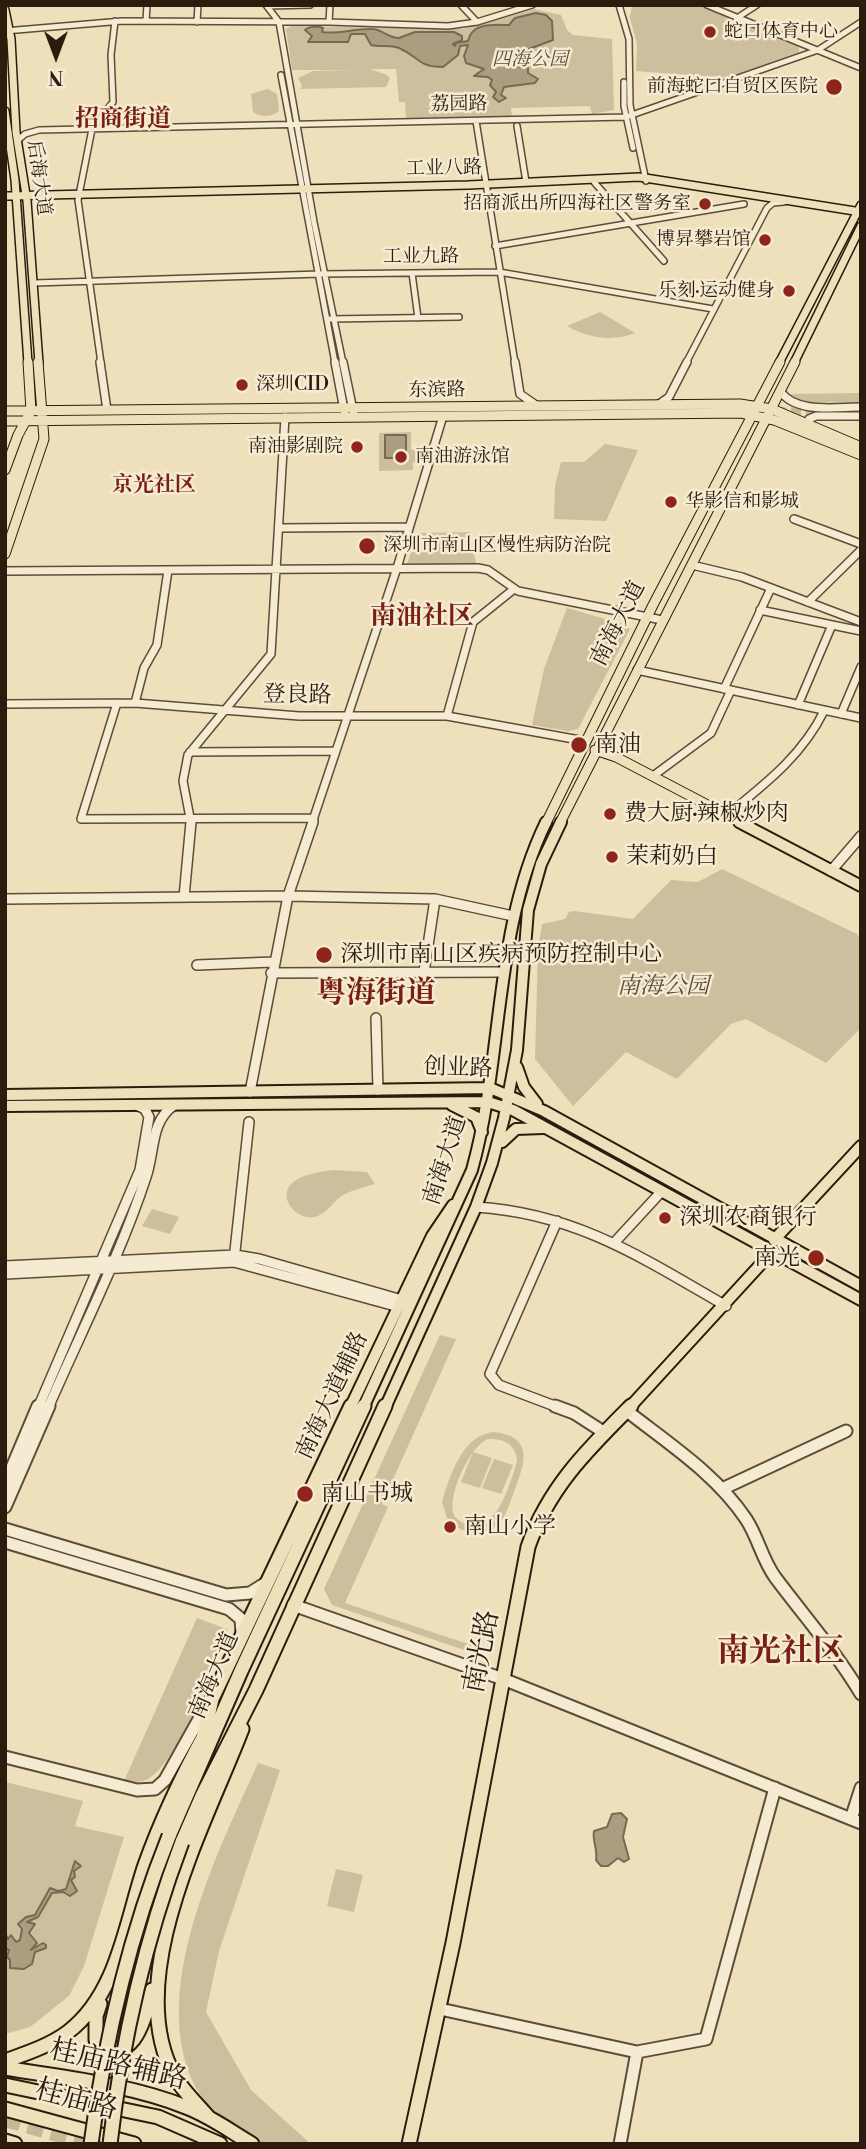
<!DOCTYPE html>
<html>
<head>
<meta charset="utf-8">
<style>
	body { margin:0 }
	#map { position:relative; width:866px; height:2149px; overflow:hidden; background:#eee0ba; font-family:"Libre Bodoni",serif }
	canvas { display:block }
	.frame { position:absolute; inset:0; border:7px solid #2b1c0e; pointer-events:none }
	.north { position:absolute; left:21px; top:21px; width:70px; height:70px; -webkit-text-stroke:5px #f4ebd2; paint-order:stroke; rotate:180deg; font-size:19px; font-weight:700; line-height:28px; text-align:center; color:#2b1c0e }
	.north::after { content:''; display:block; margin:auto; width:24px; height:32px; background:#2b1c0e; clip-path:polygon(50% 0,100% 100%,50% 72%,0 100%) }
</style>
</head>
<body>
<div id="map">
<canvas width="866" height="2149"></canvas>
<div class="frame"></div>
<div class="north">N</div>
</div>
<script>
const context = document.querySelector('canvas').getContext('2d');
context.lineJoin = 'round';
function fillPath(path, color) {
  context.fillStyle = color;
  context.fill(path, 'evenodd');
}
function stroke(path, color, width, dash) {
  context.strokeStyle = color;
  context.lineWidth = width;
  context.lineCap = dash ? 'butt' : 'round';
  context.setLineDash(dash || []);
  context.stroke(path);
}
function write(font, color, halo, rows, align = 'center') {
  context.font = font + ' "Libre Bodoni","Noto Serif SC",serif';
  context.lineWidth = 5;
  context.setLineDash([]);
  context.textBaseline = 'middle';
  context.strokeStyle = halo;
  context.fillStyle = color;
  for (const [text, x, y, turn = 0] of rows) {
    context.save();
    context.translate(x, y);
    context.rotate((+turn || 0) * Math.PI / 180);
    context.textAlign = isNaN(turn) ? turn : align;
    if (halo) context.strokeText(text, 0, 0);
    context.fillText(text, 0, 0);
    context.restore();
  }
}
const green = new Path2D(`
	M632 5H696L707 8 799 45V52L727 78 636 71 637 44 630 18Z
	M534 9 561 15 567 30 573 35 612 39 614 110 592 114 590 106 511 108 512 116 406 118 405 102H399L396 69H370L387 75 390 78 386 87 300 89 302 86 298 78 313 71 357 70H292L286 29 291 26 463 29Z
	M268 89 277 94 279 111C272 117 261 118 253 112L251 94Z
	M600 312 635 333C612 342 587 338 567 326Z
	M861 393V403L805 402 795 399 792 394Z
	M411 432V450L424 448 422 462H413V470L379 471V433Z
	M605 444 638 450 606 521 554 519 555 486 561 462H584Z
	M470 532 476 564H407L418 533Z
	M567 608 626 625 630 629 578 729 568 731 532 725 544 669Z
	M722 869 857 934 861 940V1028L826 1063 746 1019 731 1024 677 1079 626 1052 573 1106 535 1059 538 949 542 924 565 919 569 912 574 911 633 919 671 880 698 882Z
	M333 1170 367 1172 375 1184C364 1187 353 1190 343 1195 332 1202 324 1220 307 1217 300 1216 292 1210 289 1204 277 1178 316 1172 333 1170Z
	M152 1209 179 1217 170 1234 142 1226Z
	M440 1335 456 1339 382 1504 388 1507 345 1603 486 1650 479 1655 332 1605 324 1589Z
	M493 1432C533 1436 526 1461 515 1489 511 1499 508 1511 502 1520 489 1538 463 1535 448 1521L442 1502C450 1475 462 1436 493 1432ZM488 1439C503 1438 516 1444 517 1461 510 1486 491 1550 455 1517 445 1500 469 1446 488 1439Z
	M473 1452 492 1458 480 1488 461 1482Z
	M494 1459 513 1465 501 1494 482 1488Z
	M197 1618 227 1629 228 1635C213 1667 176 1767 146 1780 139 1783 131 1781 124 1781Z
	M258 1763 280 1770 219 1951 206 2012 251 2090 311 2144H245C227 2126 208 2110 196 2088 146 1992 218 1852 258 1763Z
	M5 1782 83 1801 75 1826 124 1837 84 1966 69 1996 30 2027 5 2034Z
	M336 1869 363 1875 354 1912 327 1906Z`);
const water = new Path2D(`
	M536 13 546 15 552 21 553 40 529 49 521 57 502 59 499 63 528 68V73L538 79 535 83 504 87 501 95 506 98 499 102 493 97 496 92 490 85 492 80 488 77 474 76 484 69 466 63 464 56 468 45 460 46 458 55 443 67C417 67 420 57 399 48 391 45 380 47 371 45L365 34H351L348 42H308L312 36 305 30C309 26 319 26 323 28L322 32C337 35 355 28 373 29 383 30 388 38 399 38L415 32H454L462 36V40L453 44 455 46 456 43 468 41C472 22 494 25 509 25L515 18Z
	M385 435H406V458H385Z
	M621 1813 627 1819 623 1837 629 1859 624 1862 618 1858 608 1866H601L596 1860C598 1848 592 1842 594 1831L607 1827 612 1814Z
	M75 1861 81 1866 74 1871 75 1877 71 1880 77 1891 70 1896 63 1892 52 1893 38 1917 27 1922 35 1924 29 1933 37 1943 31 1950 43 1943 46 1945V1948L35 1952 32 1964 24 1969 10 1968V1960L7 1957 9 1950 5 1948V1933L8 1939 11 1935 16 1942 20 1940 22 1929 18 1924 26 1917 35 1915 50 1888 58 1891 66 1889Z`);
const highwayTunnelFar1 = new Path2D(`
	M776 412 831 413`);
const highwayTunnel = new Path2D(`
	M5 2119 93 2144`);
const minorFar3 = new Path2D(`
	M266 5 279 22 314 222 343 363
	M461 5 477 22
	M619 5 629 39 630 105 646 181
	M707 5 861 68
	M267 6 310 5
	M740 16 757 5
	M146 21 147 5
	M197 22 198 5
	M329 22 330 5
	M5 31 122 21 329 22 448 26 477 22 532 5
	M281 75 335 363
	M624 82V106L633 148
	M476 121 515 363
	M517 126 526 182
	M17 141 25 134 39 130 626 117 818 50 861 22
	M594 182 664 261
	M495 246 744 204
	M412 273 418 318
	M34 283 320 274 499 272 713 309
	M330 319 459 317
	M101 363 78 200 92 129 113 102 111 55 115 21
	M686 363 767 208 773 203 784 202`);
const minorFar2 = new Path2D(`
	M100 362 107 410
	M335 362 345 415
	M343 362 354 415
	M515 362 520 394 536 405
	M780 391C796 414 836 407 861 407
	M659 404 669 397 687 362
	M811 427 809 419 816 416H861
	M794 519 861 544
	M279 528 409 527
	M692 565 742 577 861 622
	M5 571 478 568 488 570 518 591 662 620
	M808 602 861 550
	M760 610 861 631
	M637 670 861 718
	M724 689 771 588
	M117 703 81 819 314 818
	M135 703 144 668 157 645 168 570
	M5 704 135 703 299 716H447L585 741
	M798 705 832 625
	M841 714 861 667
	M447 716 473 622 514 589
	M190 752 336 751
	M653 776 711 733 731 690
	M727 815C765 784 802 756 824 711
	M191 823 183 781 188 755 271 654 285 417
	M312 823 397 568 443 416`);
const minorFar1 = new Path2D(`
	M831 871 861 836
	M184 897 191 822
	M5 899 288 896 435 899 513 916
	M197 965 273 962
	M424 972 435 899
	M271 973 504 972
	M376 1018 378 1090
	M250 1092 288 896 313 822
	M476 1207C575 1213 643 1258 726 1306
	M557 1221 490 1374 499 1385 560 1408
	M614 1243 661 1192
	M234 1260 249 1122
	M5 1266 235 1255 259 1259 402 1300
	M5 1274 234 1262 399 1307
	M38 1408 140 1170 149 1117 145 1109 136 1105
	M48 1408C81 1332 120 1256 146 1177 155 1151 150 1122 174 1105`);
const minor = new Path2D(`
	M555 1406 574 1413 605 1433
	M627 1411C669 1444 716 1474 746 1519 758 1537 762 1559 775 1577 804 1616 836 1652 861 1694
	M5 1484 38 1406
	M722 1489 846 1431
	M5 1507 49 1406
	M5 1529 226 1595 250 1593 266 1583
	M5 1542 229 1609 241 1619 242 1633
	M293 1605 503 1679 861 1823
	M5 1757 137 1790 155 1789 165 1780 207 1705
	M851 1819 861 1788
	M440 2009 637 2052 620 2144
	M637 2052 706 2039 775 1788`);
const majorFar3 = new Path2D(`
	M5 10 11 39 16 132 27 201 39 363
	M5 111 15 180 28 363
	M5 196 468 185 639 177 861 212
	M779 363 861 205
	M794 363 861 226`);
const majorFar2 = new Path2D(`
	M5 411 740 404 772 409 861 447
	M5 421 741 413 774 420 861 455
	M5 470 18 435 31 411 28 362
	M5 554 44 439 38 362
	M595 750 616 757 742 823
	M546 823 653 605 780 362
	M560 823 795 362`);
const majorFar1 = new Path2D(`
	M739 822 861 886
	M517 1067 524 1087 537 1104
	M5 1095 490 1088 544 1111 861 1286
	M452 1105 476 1117 482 1132
	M5 1106 488 1102 513 1110 861 1300
	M502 1142 516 1129 543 1128
	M774 1240 861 1146
	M350 1408 432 1236 453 1205
	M363 1408 472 1170C504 1055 493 931 546 822
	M385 1408 476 1207 492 1163 504 1118 517 1050 528 910 541 864 561 822
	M629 1408 771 1253`);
const major = new Path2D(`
	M203 1738 212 1699 351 1406
	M169 1836 241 1671 364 1406
	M182 1842 202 1796 256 1690 385 1406
	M100 2004 96 2016V2040C134 2069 144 2019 152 1990
	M5 2061C27 2053 49 2046 68 2032 118 1994 126 1921 145 1865 161 1820 182 1776 205 1734
	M5 2068C65 2078 128 2084 186 2107 210 2116 230 2131 252 2144
	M5 2085 158 2117 220 2144
	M5 2109 134 2144
	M209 2118C198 2105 183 2091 175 2077 120 1979 206 1823 242 1729
	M5 2141 15 2144
	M409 2144 453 1943 528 1547C548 1488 588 1449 631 1406`);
const majorBridge = new Path2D(`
	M91 2144C105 2038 129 1936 169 1836
	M110 2144C122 2040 145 1940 182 1842`);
const markers = [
	[710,32,7,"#8f2418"],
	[834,87,9,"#8f2418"],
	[705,204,7,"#8f2418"],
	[765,240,7,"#8f2418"],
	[789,291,7,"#8f2418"],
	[242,385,7,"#8f2418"],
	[357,447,7,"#8f2418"],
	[401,457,7,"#8f2418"],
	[671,502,7,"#8f2418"],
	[367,546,9,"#8f2418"],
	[579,745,9,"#8f2418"],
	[610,814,7,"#8f2418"],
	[612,857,7,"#8f2418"],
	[324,955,9,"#8f2418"],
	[665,1218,7,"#8f2418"],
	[816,1258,9,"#8f2418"],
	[305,1494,9,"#8f2418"],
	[450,1527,7,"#8f2418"]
];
const farPoinames = [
	["蛇口体育中心",724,32],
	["前海蛇口自贸区医院",818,87,"right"],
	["招商派出所四海社区警务室",691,204,"right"],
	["博昇攀岩馆",751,240,"right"],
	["乐刻·运动健身",775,291,"right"],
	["深圳CID",256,385],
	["南油影剧院",343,447,"right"],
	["南油游泳馆",415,457],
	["华影信和影城",685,502],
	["深圳市南山区慢性病防治院",383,546]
];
const farParknames = [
	["四海公园",530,60]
];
const farStreetnames = [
	["荔园路",459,105,-1],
	["工业八路",444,169,-1],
	["后海大道",38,178,82],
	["工业九路",421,257],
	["东滨路",437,391,-1]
];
const farQuarternames = [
	["京光社区",154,486]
];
const streetNames = [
	["南海大道",619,624,-63],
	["登良路",297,696,1],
	["创业路",458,1069,2],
	["南海大道",446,1161,-72],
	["南海大道辅路",333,1396,-65],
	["南海大道",215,1676,-67]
];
const poiNames = [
	["南油",595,745],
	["费大厨·辣椒炒肉",624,814],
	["茉莉奶白",626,857],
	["深圳市南山区疾病预防控制中心",340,955],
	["深圳农商银行",679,1218],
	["南光",800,1258,"right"],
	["南山书城",321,1494],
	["南山小学",464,1527]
];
const parkNames = [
	["南海公园",663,987]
];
const farDistrictnames = [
	["招商街道",123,120]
];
const quarterNames = [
	["南油社区",422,618]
];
const nearStreetnames = [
	["南光路",483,1652,-79],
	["桂庙路辅路",118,2066,13],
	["桂庙路",76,2101,15]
];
const districtNames = [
	["粤海街道",376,995]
];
const nearQuarternames = [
	["南光社区",781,1653]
];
fillPath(green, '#cdbf9d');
fillPath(water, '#ac9d80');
stroke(water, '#786952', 2);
stroke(highwayTunnelFar1, '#c7b998', 10, [10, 5]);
stroke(highwayTunnel, '#c7b998', 16, [16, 8]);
stroke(minorFar3, '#5c4d39', 8);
stroke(minorFar2, '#5c4d39', 10);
stroke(minorFar1, '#5c4d39', 12);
stroke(minor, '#5c4d39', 15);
stroke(majorFar3, '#2b1c0e', 10);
stroke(majorFar2, '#2b1c0e', 11);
stroke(majorFar1, '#2b1c0e', 14);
stroke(major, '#2b1c0e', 17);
stroke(minorFar3, '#f4ebd2', 5);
stroke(minorFar2, '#f4ebd2', 7);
stroke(minorFar1, '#f4ebd2', 9);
stroke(minor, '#f4ebd2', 11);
stroke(majorFar3, '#eee0ba', 7);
stroke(majorFar2, '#eee0ba', 9);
stroke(majorFar1, '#eee0ba', 10);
stroke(major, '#eee0ba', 13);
stroke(majorBridge, '#2b1c0e', 17, []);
stroke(majorBridge, '#eee0ba', 13);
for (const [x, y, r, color] of markers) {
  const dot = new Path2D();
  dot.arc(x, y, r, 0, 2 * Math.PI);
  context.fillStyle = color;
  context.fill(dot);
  stroke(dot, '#f4ebd2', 2.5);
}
write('19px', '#2b1c0e', '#f4ebd2', farPoinames, 'left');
write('italic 19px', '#5c4d39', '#f4ebd2', farParknames);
write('19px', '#2b1c0e', '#f4ebd2', farStreetnames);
write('bold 21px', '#7a1f14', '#f4ebd2', farQuarternames);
write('23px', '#2b1c0e', '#f4ebd2', streetNames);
write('23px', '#2b1c0e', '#f4ebd2', poiNames, 'left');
write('italic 23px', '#5c4d39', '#f4ebd2', parkNames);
write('bold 24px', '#7a1f14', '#f4ebd2', farDistrictnames);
write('bold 26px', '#7a1f14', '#f4ebd2', quarterNames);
write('28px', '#2b1c0e', '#f4ebd2', nearStreetnames);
write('bold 30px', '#7a1f14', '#f4ebd2', districtNames);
write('bold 32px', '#7a1f14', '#f4ebd2', nearQuarternames);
</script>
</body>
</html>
